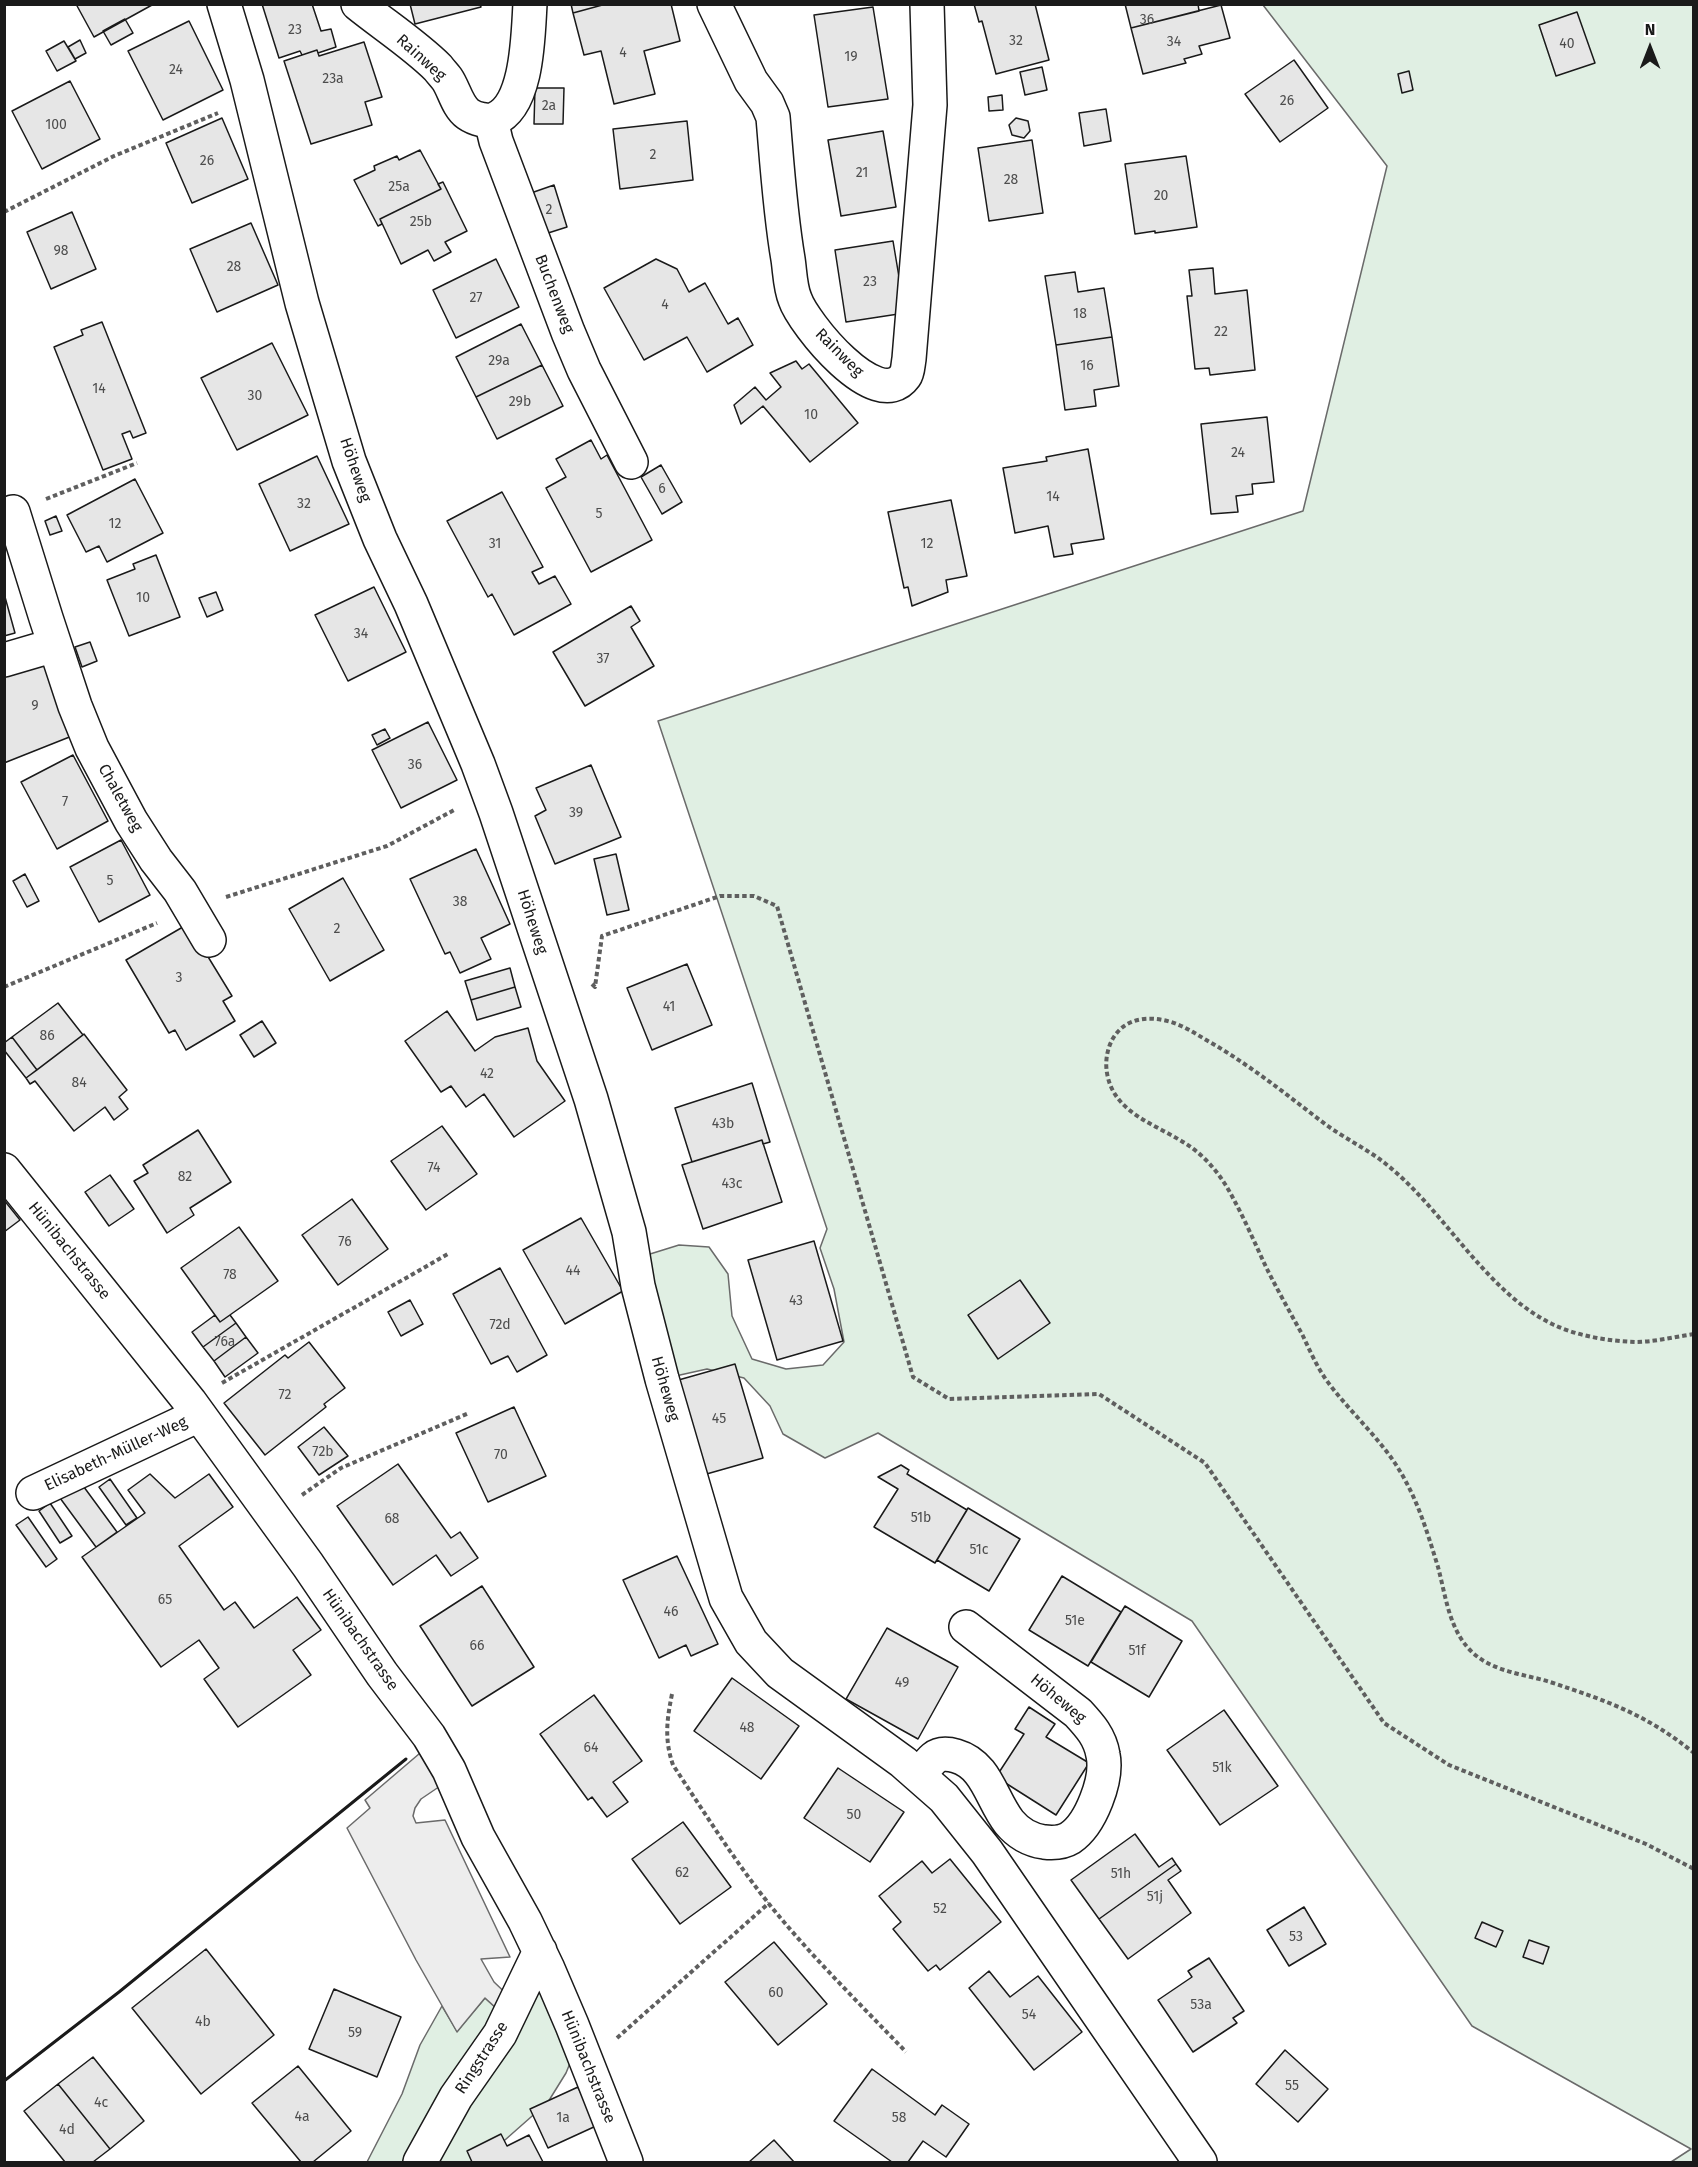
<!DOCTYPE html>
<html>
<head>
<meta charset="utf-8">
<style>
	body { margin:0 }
	#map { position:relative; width:1698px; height:2167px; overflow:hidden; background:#fff; font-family:"Fira Sans",sans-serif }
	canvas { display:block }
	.frame { position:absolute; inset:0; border:6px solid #1a1a1a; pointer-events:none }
	.north { position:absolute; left:1620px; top:18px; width:60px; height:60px; -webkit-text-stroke:4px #fff; paint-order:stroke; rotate:0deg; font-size:16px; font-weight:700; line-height:24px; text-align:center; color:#1a1a1a }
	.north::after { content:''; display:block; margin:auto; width:21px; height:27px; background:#1a1a1a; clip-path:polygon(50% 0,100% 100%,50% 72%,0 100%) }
</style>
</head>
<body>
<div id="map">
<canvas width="1698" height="2167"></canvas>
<div class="frame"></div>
<div class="north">N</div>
</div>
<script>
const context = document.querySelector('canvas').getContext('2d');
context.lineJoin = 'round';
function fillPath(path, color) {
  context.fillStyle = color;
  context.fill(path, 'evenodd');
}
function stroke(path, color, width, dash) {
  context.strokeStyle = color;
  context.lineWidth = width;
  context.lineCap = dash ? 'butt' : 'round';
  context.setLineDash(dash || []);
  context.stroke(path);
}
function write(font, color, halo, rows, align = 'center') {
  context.font = font + ' "Fira Sans",sans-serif';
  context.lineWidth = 4.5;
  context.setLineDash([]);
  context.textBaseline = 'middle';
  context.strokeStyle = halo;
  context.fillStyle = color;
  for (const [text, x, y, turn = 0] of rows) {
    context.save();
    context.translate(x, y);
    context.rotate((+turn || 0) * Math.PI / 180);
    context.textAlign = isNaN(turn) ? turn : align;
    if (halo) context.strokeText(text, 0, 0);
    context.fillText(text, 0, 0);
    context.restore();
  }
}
const green = new Path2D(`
	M1263 5H1693V2162H1671L1691 2149 1472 2026 1192 1621 878 1433 825 1458 783 1434 770 1406 744 1378 707 1369 662 1379 634 1259 679 1245 709 1247 728 1274 732 1316 752 1359 786 1369 823 1365 844 1342 834 1289 820 1248 827 1229 658 721 1303 511 1387 166Z
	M540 1951 579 2041 566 2073 548 2102 480 2162H367L402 2094 420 2045 442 2006 457 2031 485 1998 507 2018Z`);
const parking = new Path2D(`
	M433 1742 452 1778 421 1799 415 1808 413 1816 416 1823 445 1820 510 1957 481 1959 494 1982 515 2002 507 2018 485 1998 457 2032 416 1960 347 1828 370 1808 365 1800Z`);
const building = new Path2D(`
	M76 4H152V5L94 37Z
	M262 4H312L321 31 331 29 336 47 318 53 317 50 302 55 300 51 279 58Z
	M410 4H480L481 7 415 24Z
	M571 4H606L573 13Z
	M606 4H671L680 41 644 51 655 94 614 104 601 51 584 55 573 13Z
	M974 4H1035L1049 60 996 74 982 21 979 22Z
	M1125 4H1198L1199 11 1131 28Z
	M1221 5 1230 38 1199 46 1202 54 1184 59 1186 63 1143 74 1131 28Z
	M873 7 888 99 828 107 814 15Z
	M1577 12 1595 63 1556 76 1539 25Z
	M125 19 133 33 111 45 103 31Z
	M189 21 223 90 163 120 128 51Z
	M80 40 86 53 75 59 68 47Z
	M64 41 76 61 57 71 46 51Z
	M364 42 382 97 365 102 372 125 311 144 284 61 317 50 319 56Z
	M1294 60 1328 108 1280 142 1245 94Z
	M1042 67 1047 90 1025 95 1020 72Z
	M1409 71 1413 90 1402 93 1398 74Z
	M70 81 100 139 42 169 12 111Z
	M535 88H564L563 124H534Z
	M1002 95 1003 110 989 111 988 97Z
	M1106 109 1111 141 1084 146 1079 113Z
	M222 118 248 179 192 203 166 143Z
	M1016 118 1028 121 1030 131 1024 138 1012 135 1009 125Z
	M687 121 693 180 620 189 613 129Z
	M883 131 896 207 841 216 828 140Z
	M1032 140 1043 213 989 221 978 148Z
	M420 150 441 189 380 219 382 224 378 226 354 180 375 170 374 166 397 156 399 160Z
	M1186 156 1197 227 1155 233V231L1135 234 1125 164Z
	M443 182 467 231 445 242 451 252 434 261 428 250 401 264 380 219 441 189 438 184Z
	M554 185 567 227 545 234 531 193Z
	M72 212 96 269 51 289 27 232Z
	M251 223 278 285 217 312 190 249Z
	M893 241 905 313 846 322 835 250Z
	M496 259 519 307 456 338 433 290Z
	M656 259 677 269 689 292 705 283 728 324 738 318 753 345 707 372 687 337 644 360 604 288Z
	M1213 268 1215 294 1247 290 1255 370 1210 375 1209 368 1195 369 1187 296H1192L1189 270Z
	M1075 272 1078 292 1104 288 1112 337 1056 345 1045 276Z
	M102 322 146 433 133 438 130 431 122 434 132 459 103 470 54 347 83 335 81 330Z
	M521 324 542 365 476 397 456 357Z
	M1112 337 1119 386 1094 390 1096 406 1065 410 1056 345Z
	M272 343 308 415 237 450 201 378Z
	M796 361 802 369 809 364 858 423 810 462 763 406 741 424 734 405 755 387 766 400 781 387 770 373Z
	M542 365 563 406 497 439 476 397Z
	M1267 417 1274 482 1252 484 1253 494 1236 496 1238 512 1211 514 1201 424Z
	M591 440 601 459 607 455 652 540 591 572 546 488 566 477 556 459Z
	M1088 449 1104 539 1071 544 1073 554 1054 557 1048 526 1015 533 1003 468 1047 461 1046 457Z
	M317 456 349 524 290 551 259 484Z
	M661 465 682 502 662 514 641 477Z
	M135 479 163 533 107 562 99 546 86 552 67 515Z
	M502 492 543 567 532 572 539 584 555 576 571 604 514 635 492 594 488 597 447 521Z
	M951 500 967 576 946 580 948 592 912 606 908 587 904 588 888 512Z
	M56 516 62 531 50 535 45 521Z
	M156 555 180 617 129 636 107 580 135 569 133 564Z
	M374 587 406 652 348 681 315 615Z
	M216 592 223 610 207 617 199 598Z
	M5 597 15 633 4 636V597Z
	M631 606 640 621 631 627 654 666 585 706 553 652Z
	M90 642 97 661 82 667 75 647Z
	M48 659 77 734 4 763V677Z
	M428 722 457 780 401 808 372 750Z
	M385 729 390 738 377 745 372 735Z
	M73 755 108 821 57 849 21 782Z
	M591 765 621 837 555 864 535 816 546 810 536 788Z
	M121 840 150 895 99 922 70 867Z
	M476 849 510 924 481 938 491 959 460 973 450 952 445 954 410 879Z
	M616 854 629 910 607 915 594 859Z
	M25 874 39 901 27 907 13 881Z
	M343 878 384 950 330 981 289 909Z
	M188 924 232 996 223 1001 235 1021 186 1050 175 1030 169 1033 126 960Z
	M687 964 712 1025 652 1050 627 988Z
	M510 968 515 987 471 1000 465 981Z
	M515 987 521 1007 477 1020 471 1000Z
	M58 1003 83 1035 37 1070 12 1037Z
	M447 1011 475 1051 495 1037 528 1028 537 1061 565 1101 514 1137 484 1094 466 1107 451 1086 441 1092 405 1041Z
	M262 1021 276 1043 254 1057 240 1035Z
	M84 1034 127 1090 119 1097 128 1109 114 1120 105 1107 74 1131 35 1081 30 1084 26 1078Z
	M12 1037 37 1070 26 1078 4 1050V1043Z
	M752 1083 770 1142 763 1144 762 1140 692 1162 675 1108Z
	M442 1126 477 1174 426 1210 391 1161Z
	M198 1130 231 1182 190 1208 194 1215 167 1233 134 1181 148 1173 143 1165Z
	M762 1140 782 1202 703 1229 682 1165Z
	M110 1175 134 1209 109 1226 85 1192Z
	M352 1199 388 1249 338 1285 302 1235Z
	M4 1200 20 1220 4 1232Z
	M581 1218 623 1291 565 1324 523 1250Z
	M239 1227 278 1281 220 1322 181 1268Z
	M814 1241 843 1341 777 1360 748 1260Z
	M500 1268 547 1355 517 1372 508 1356 491 1364 453 1294Z
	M1020 1280 1050 1323 998 1359 968 1315Z
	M410 1300 423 1324 401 1336 388 1312Z
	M215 1315 220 1322 230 1315 236 1323 203 1347 192 1332Z
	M236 1323 246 1337 214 1361 203 1347Z
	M246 1337 258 1353 225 1377 214 1361Z
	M309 1342 345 1388 324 1404 326 1407 265 1455 224 1403 285 1355 288 1358Z
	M735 1364 763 1458 703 1475 675 1381Z
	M514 1407 546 1476 488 1502 456 1433Z
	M324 1427 348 1456 319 1475 298 1447Z
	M398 1464 451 1538 460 1532 478 1558 451 1576 436 1555 393 1585 337 1506Z
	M901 1465 909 1470 907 1474 967 1510 935 1563 874 1527 898 1489 878 1477Z
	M150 1474 175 1498 209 1474 233 1507 179 1546 224 1610 235 1602 254 1628 297 1597 321 1630 293 1650 311 1675 238 1727 204 1679 219 1668 199 1640 161 1667 82 1557 145 1513 128 1490Z
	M110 1479 137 1518 126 1525 99 1487Z
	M81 1483 117 1532 96 1547 60 1498Z
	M50 1503 72 1536 60 1543 39 1511Z
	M968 1508 1020 1539 989 1591 937 1560Z
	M28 1517 57 1559 46 1567 16 1525Z
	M677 1556 718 1644 691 1656 686 1645 659 1658 623 1580Z
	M1062 1576 1121 1612 1088 1666 1029 1630Z
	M482 1586 534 1667 472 1706 420 1626Z
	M1125 1606 1182 1641 1149 1697 1091 1662Z
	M887 1628 958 1667 918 1739 846 1699Z
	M732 1678 799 1726 761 1779 694 1731Z
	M594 1695 642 1761 613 1782 628 1802 607 1817 592 1797 588 1800 540 1734Z
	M1029 1707 1055 1724 1046 1737 1089 1763 1056 1815 996 1777 1024 1734 1015 1729Z
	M1224 1710 1278 1786 1220 1825 1167 1750Z
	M838 1768 904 1812 870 1862 804 1818Z
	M683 1822 731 1887 680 1924 632 1859Z
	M1135 1834 1159 1867 1172 1858 1176 1864 1099 1919 1071 1880Z
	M950 1859 1001 1922 940 1970 936 1965 928 1971 893 1929 901 1922 879 1896 922 1861 932 1873Z
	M1176 1864 1181 1871 1168 1880 1191 1913 1128 1959 1099 1919Z
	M1304 1907 1326 1944 1289 1966 1267 1930Z
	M1482 1922 1503 1931 1496 1947 1475 1938Z
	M1529 1940 1549 1947 1543 1964 1523 1957Z
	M774 1942 827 2004 778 2045 725 1982Z
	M206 1949 274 2035 201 2094 132 2008Z
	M1209 1958 1244 2011 1233 2018 1237 2023 1193 2052 1158 2000 1192 1977 1188 1971Z
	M989 1971 1010 1997 1038 1976 1082 2032 1034 2070 969 1988Z
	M334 1989 401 2017 377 2077 309 2049Z
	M1285 2050 1328 2089 1298 2122 1256 2084Z
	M93 2057 144 2121 110 2149 58 2084Z
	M298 2066 351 2131 313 2162H301L252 2103Z
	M872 2069 935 2115 942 2105 969 2124 946 2157 923 2141 908 2162H892L834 2121Z
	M58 2084 110 2149 93 2162H65L24 2111Z
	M578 2087 596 2126 548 2148 530 2109Z
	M501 2134 507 2146 529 2135 543 2162H472L467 2151Z
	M774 2140 794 2162H749Z`);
const path = new Path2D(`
	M4 212 114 156 218 113
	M46 499 137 463
	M226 897 387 846 456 809
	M592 984 595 987 602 936 720 896H754L777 906 913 1377 949 1399 1099 1394 1205 1463 1384 1723 1449 1765 1646 1844 1694 1869
	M4 987 157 923
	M1694 1334C1674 1337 1654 1342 1635 1342 1608 1341 1577 1336 1552 1324 1483 1290 1443 1207 1382 1161 1365 1148 1344 1138 1325 1124 1287 1095 1250 1065 1208 1041 1196 1034 1184 1026 1171 1022 1148 1015 1124 1018 1112 1040 1107 1050 1105 1062 1107 1073 1114 1116 1161 1125 1192 1148 1210 1161 1224 1180 1234 1200 1246 1222 1256 1246 1267 1269 1278 1291 1291 1314 1303 1336 1310 1351 1317 1367 1327 1381 1352 1415 1385 1442 1405 1480 1420 1507 1429 1538 1438 1567 1446 1597 1449 1630 1472 1652 1493 1672 1524 1674 1550 1682 1607 1701 1646 1714 1694 1753
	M222 1383 448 1254
	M302 1495 341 1468 469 1413
	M672 1694C667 1719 664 1739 673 1765 704 1812 734 1860 769 1904 811 1956 860 2004 906 2052
	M617 2038 769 1903`);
const minor = new Path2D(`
	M224 4 247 80 302 303 349 461 380 539 411 604 478 764 496 813 591 1099 629 1232 638 1286 662 1379 726 1598 751 1642 780 1673 903 1762 944 1798 987 1852 1200 2162
	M358 4C384 25 415 45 438 68 441 72 444 75 447 79 454 89 457 106 468 114 475 119 487 122 495 119 528 105 528 35 530 4
	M714 4 751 81 767 103 773 117C777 164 780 212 788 259 790 272 790 287 795 299 803 323 877 415 905 376 908 372 908 364 909 359L930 105 927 4
	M491 120 496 141 568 332 584 370 631 462
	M13 512 46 618 75 706 92 748 131 821 156 860 180 891 209 940
	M4 660 55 645
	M4 1170 190 1402 308 1565 382 1674 429 1736 449 1770 478 1837 525 1921 548 1969 572 2025 626 2162
	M33 1493 199 1415
	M919 1776C924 1770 928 1763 934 1758 940 1753 949 1754 956 1756 987 1765 991 1799 1009 1822 1018 1833 1030 1840 1044 1842 1053 1843 1062 1843 1070 1838 1091 1824 1108 1779 1103 1755 1100 1737 1090 1726 1078 1713L966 1627
	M420 2162 456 2097 500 2034 540 1951`);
const wall = new Path2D(`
	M4 2081 119 1992 406 1759`);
const numberNames = [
	["36",1147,20],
	["23",295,30],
	["32",1016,41],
	["34",1174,42],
	["40",1567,44],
	["4",623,53],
	["19",851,57],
	["24",176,70],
	["23a",333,79],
	["26",1287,101],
	["2a",549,106],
	["100",56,125],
	["2",653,155],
	["26",207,161],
	["21",862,173],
	["28",1011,180],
	["25a",399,187],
	["20",1161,196],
	["2",549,210],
	["25b",421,222],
	["98",61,251],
	["28",234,267],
	["23",870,282],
	["27",476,298],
	["4",665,305],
	["18",1080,314],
	["22",1221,332],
	["29a",499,361],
	["16",1087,366],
	["14",99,389],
	["30",255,396],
	["29b",520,402],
	["10",811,415],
	["24",1238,453],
	["6",662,489],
	["14",1053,497],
	["32",304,504],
	["5",599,514],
	["12",115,524],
	["31",495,544],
	["12",927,544],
	["10",143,598],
	["34",361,634],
	["37",603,659],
	["9",35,706],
	["36",415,765],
	["7",65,802],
	["39",576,813],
	["5",110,881],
	["38",460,902],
	["2",337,929],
	["3",179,978],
	["41",669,1007],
	["86",47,1036],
	["42",487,1074],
	["84",79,1083],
	["43b",723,1124],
	["74",434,1168],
	["82",185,1177],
	["43c",732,1184],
	["76",345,1242],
	["44",573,1271],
	["78",230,1275],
	["43",796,1301],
	["72d",500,1325],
	["76a",225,1342],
	["72",285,1395],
	["45",719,1419],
	["72b",323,1452],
	["70",501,1455],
	["51b",921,1518],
	["68",392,1519],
	["51c",979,1550],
	["65",165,1600],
	["46",671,1612],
	["51e",1075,1621],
	["66",477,1646],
	["51f",1137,1651],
	["49",902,1683],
	["48",747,1728],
	["64",591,1748],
	["51k",1222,1768],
	["50",854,1815],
	["62",682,1873],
	["51h",1121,1874],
	["51j",1155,1897],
	["52",940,1909],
	["53",1296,1937],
	["60",776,1993],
	["53a",1201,2005],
	["54",1029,2015],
	["4b",203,2022],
	["59",355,2033],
	["55",1292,2086],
	["4c",101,2103],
	["4a",302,2117],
	["1a",563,2118],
	["58",899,2118],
	["4d",67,2130]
];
const streetNames = [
	["Rainweg",421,58,42],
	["Buchenweg",554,294,69],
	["Rainweg",839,353,45],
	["Höheweg",355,470,71],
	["Chaletweg",120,798,61],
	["Höheweg",532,922,72],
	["Hünibachstrasse",69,1251,51],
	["Höheweg",665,1389,74],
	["Elisabeth-Müller-Weg",116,1454,-25],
	["Hünibachstrasse",360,1640,55],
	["Höheweg",1058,1699,40],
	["Ringstrasse",482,2058,-57],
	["Hünibachstrasse",588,2067,68]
];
fillPath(green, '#e0efe3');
stroke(green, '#6a6a6a', 1.5);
fillPath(parking, '#ededed');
stroke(parking, '#6a6a6a', 1.5);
fillPath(building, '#e6e6e6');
stroke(building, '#1a1a1a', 1.5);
stroke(minor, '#1a1a1a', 36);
stroke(path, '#5f5f5f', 4, [4.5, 3]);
stroke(minor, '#fff', 33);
stroke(wall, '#1a1a1a', 3);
write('14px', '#4d4d4d', null, numberNames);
write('16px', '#1a1a1a', '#fff', streetNames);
</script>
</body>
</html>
